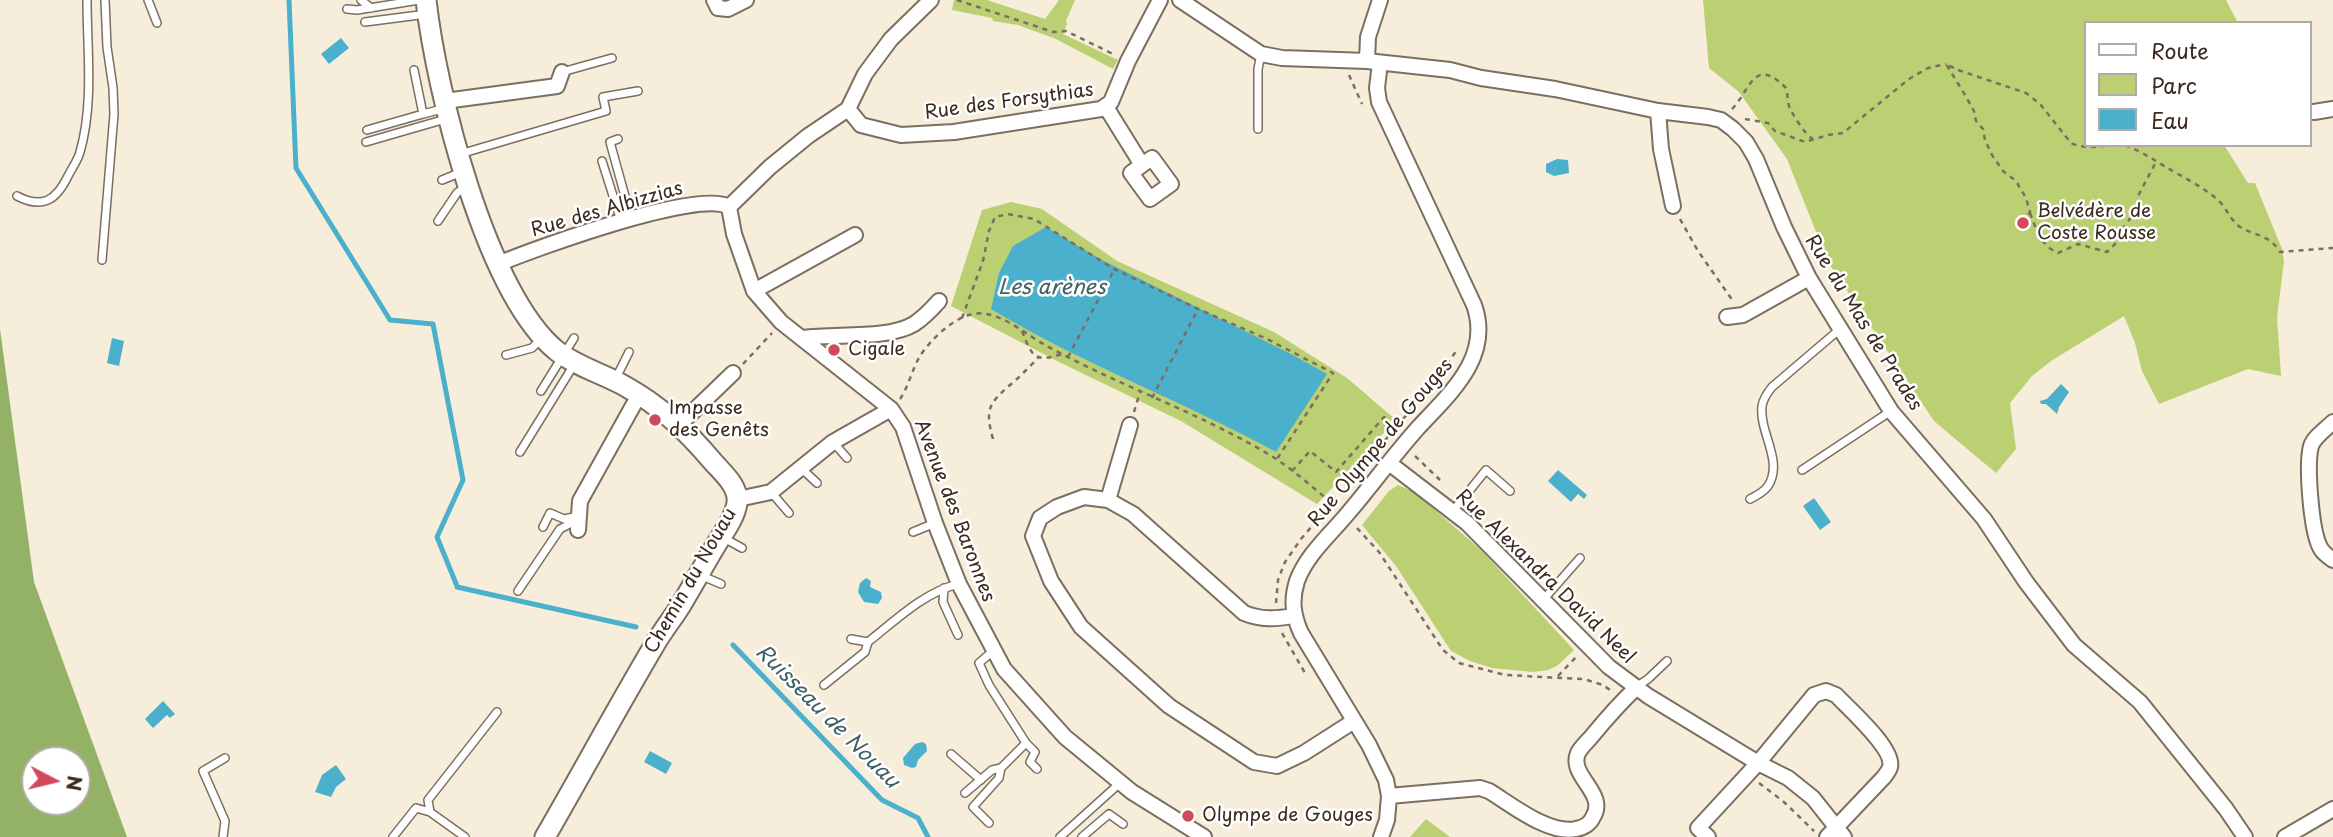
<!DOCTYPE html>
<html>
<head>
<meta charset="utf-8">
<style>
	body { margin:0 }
	#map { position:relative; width:2333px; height:837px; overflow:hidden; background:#f6eddb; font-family:"Playpen Sans",sans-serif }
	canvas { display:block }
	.legend { position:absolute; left:2084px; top:21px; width:228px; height:126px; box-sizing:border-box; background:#fff; border:2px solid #b1aaa5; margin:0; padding:9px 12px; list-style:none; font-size:21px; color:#3b2a1e }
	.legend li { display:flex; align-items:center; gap:14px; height:35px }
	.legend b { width:35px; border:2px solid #b1aaa5 }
	.north { position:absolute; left:21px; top:746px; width:70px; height:70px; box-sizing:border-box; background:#fff; border:2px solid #b1aaa5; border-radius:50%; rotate:97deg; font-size:19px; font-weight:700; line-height:28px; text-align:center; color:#3b2a1e }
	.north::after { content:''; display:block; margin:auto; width:24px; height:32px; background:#d1495b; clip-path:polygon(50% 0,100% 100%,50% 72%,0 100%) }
</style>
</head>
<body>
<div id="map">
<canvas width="2333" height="837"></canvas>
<ul class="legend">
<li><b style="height:9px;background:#fff"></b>Route</li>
<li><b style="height:19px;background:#bbcf73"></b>Parc</li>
<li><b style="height:19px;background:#4bb0cb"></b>Eau</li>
</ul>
<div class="north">N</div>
</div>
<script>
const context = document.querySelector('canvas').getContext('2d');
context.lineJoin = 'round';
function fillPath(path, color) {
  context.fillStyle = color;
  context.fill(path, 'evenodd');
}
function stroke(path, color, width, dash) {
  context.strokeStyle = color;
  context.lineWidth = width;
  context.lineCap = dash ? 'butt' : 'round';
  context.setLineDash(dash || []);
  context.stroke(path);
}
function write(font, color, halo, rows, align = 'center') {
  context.font = font + ' "Playpen Sans",sans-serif';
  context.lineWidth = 5;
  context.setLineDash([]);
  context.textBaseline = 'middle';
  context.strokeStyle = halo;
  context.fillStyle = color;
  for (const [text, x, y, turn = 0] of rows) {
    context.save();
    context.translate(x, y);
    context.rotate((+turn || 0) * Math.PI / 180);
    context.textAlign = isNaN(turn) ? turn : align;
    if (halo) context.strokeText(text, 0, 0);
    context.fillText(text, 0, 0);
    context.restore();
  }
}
const green = new Path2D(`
	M954 0H987L1045 19 1059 0H1075L1066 21 1067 24 1063 34 1118 60 1113 69 1056 39 1018 25 993 21 992 18 952 10Z
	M1703 0H2226L2238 23H2086V145H2224L2248 183H2255L2282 249 2284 261 2277 317 2281 376 2248 369 2159 404 2142 371 2135 343 2124 316 2051 361 2032 376 2010 403 2016 449 1996 473 1934 421 1828 262 1787 159 1739 92 1709 68Z
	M1011 202 1042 209 1117 261 1274 332 1347 378 1396 420 1317 504 1181 421 1061 363 951 306 982 210Z
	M1398 485 1414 492 1480 549 1574 650 1557 666 1548 670 1533 672 1492 668 1470 661 1451 651 1396 566 1362 525 1389 491Z
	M1426 819 1450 837H1410Z`);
const forest = new Path2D(`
	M0 329 34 582 127 837H0ZM35 760H77V802H35Z`);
const water = new Path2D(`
	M341 38 349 48 329 64 321 54Z
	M1557 159 1568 160 1569 173 1554 176 1546 172V164Z
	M1046 227 1102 260 1293 355 1327 374 1276 452C1183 401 1082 364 991 309L999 273 1013 246Z
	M112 338 124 341 119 366 107 363Z
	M2061 384 2069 392 2059 407 2057 414 2046 404H2041L2040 401 2047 399Z
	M1558 470 1587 495 1584 499 1578 494 1571 502 1548 481Z
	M1814 498 1831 522 1820 530 1803 506Z
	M866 578 871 581 870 587 881 592 882 598 878 604 864 602 858 592 860 583Z
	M163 701 175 714 170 718 167 715 153 728 145 719Z
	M922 742 926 744 927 751 918 760 916 767 912 768 904 765 903 758 915 744Z
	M650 751 672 763 666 774 644 762Z
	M336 765 346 779 336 787 331 797 315 792 322 775Z`);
const stream = new Path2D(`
	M289 0 296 168 390 320 433 324 463 480 437 537 457 586
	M457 587 636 627
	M733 645 882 800 918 818 928 837`);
const path = new Path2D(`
	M957 0 1053 32 1066 31 1115 55
	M1349 75 1362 104
	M1732 109C1750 91 1754 55 1786 88 1788 94 1787 100 1789 106 1792 114 1806 136 1813 139
	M1745 119 1768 123 1775 131 1805 142 1828 135 1843 133 1909 79 1928 68 1946 64
	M2125 145C2147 154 2158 163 2178 174 2192 182 2207 190 2219 201 2227 209 2231 221 2240 227 2255 236 2270 235 2280 252L2333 248
	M2030 213C2036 229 2041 246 2058 253L2078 244 2107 252 2115 244 2121 231 2140 205 2139 194 2157 160
	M1680 219 1698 251 1733 301
	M2023 223 2030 212 2026 198 2016 181 2003 171 1992 155 1985 140 1983 129 1976 121 1974 111 1965 95 1946 64 1958 70 2026 93 2040 104 2071 143C2085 150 2100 146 2115 145
	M962 318 983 261 989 231 995 217 1008 214 1034 219 1114 269 1198 309 1267 339 1333 373 1277 459
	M1022 331C1032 357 1035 363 1062 354
	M1068 357 1114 270
	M743 364 772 333
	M1152 398 1198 309
	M900 399C909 386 912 369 920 356 931 339 953 318 973 314 998 309 1025 334 1045 345 1119 386 1201 413 1273 457 1294 470 1313 488 1332 503
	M1134 412 1140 392
	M1403 419 1428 390 1457 350
	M993 439C985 410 988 404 1010 385 1020 377 1029 367 1038 358
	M1415 456 1440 480
	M1292 471 1310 451 1336 472 1384 417 1395 428
	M1357 528 1379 552 1443 650 1459 663 1505 675 1584 679 1603 685 1610 690
	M1276 603 1278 580 1285 562 1301 539 1392 432
	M1282 633 1305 673
	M1558 676 1577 656
	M1759 783 1784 802 1814 831`);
const lane = new Path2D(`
	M148 0 157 23
	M361 0 371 8
	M347 9 357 10 419 0
	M365 22 427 14
	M414 70 423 114 446 108
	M562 72 612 58
	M1258 129V69L1261 54
	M367 130 423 114
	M618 139 610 142 631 218
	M366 142 449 118
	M460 154 606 111 603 97 638 91
	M602 161 621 221
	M442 180 464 171
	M17 196C42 209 56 201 68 176 72 168 78 160 80 152 94 104 87 49 87 0
	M438 221 457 193 466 186
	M102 260 114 114 113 88 107 47 105 0
	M506 355 532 348 542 338
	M615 380 629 352
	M541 391 574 338
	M833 442 847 458
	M520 452 575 363
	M801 468 817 483
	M1802 470 1891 411
	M771 492 789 513
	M1750 499C1756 496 1764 492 1768 486 1784 461 1759 433 1762 406 1763 400 1768 392 1772 387L1840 329
	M1453 511 1486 470 1510 491
	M543 527 550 513 564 519 579 516
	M913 532 935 523
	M722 537 742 548
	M700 575 721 584
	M944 588 943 602 958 635
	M518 591 560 529 579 519
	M1543 600 1580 558
	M851 639 868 642C896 620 923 593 958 584
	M824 685 865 652 868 642
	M1636 687 1648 679 1667 661
	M1026 743 1035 752 1030 762 1037 769
	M951 754 981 780
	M965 793 992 770 1001 768 1026 743 989 685 979 663 993 651
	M989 823 973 807 999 778 1001 768
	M223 837 225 821 203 771 225 758
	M393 837 416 808 430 812
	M465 837 430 812 428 800 497 712
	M1060 837 1120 783
	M1082 837 1109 814 1123 824`);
const street = new Path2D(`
	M714 0 718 8 728 9 746 0
	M1180 0 1261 54 1282 58 1367 61 1450 70 1481 78 1555 89 1658 111 1708 117 1721 120 1733 129 1746 142 1756 159 1784 227 1809 278 1891 411 1984 519 2026 582 2074 645 2140 702 2226 809 2245 837
	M1367 61 1368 37 1380 0
	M1380 63 1377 88 1379 102 1474 305C1493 358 1448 395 1417 429 1393 456 1372 485 1349 512 1331 534 1307 554 1297 581 1291 600 1293 615 1301 633L1369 745 1386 780 1389 796 1387 820 1381 837
	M445 101 557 86 562 72
	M1106 107 1142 165 1131 173 1150 199 1171 184 1152 158 1142 165
	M848 109 861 125 901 135 954 132 1101 109 1111 102 1128 61 1160 0
	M1658 111 1661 149 1673 206
	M2314 112 2333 109
	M729 207 734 234 754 291 781 322 891 409 903 427 935 523 959 584 1004 669 1065 737 1132 792 1204 837
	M729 207 770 167 808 136 848 109 865 74 891 39 931 0
	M498 264C534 249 700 188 729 207
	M754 291 855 235
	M1727 317 1743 315 1809 278
	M803 338C835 333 887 340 914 324 923 318 931 310 939 301
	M2333 422C2326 429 2314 437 2311 446 2306 465 2311 533 2321 549 2324 554 2329 557 2333 560
	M680 424 733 373
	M1389 463 1467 523 1609 667 1648 696 1758 763 1788 778 1813 798 1844 837
	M738 499 771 492 833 442 891 409
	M1108 500 1130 425
	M578 530 580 501 639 395
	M1293 616C1276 619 1261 620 1244 613L1133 514 1108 500 1084 497 1057 507 1040 518 1033 536 1051 581 1081 627 1169 706 1254 762 1277 766 1304 753 1354 721
	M1389 796 1480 788 1489 791C1512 805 1549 835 1576 829 1583 828 1590 824 1593 817 1608 793 1568 776 1578 753 1581 747 1588 741 1592 736 1606 719 1620 703 1636 688
	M1708 837 1698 828 1758 763 1814 695 1826 691 1836 695C1848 708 1895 749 1890 767 1889 771 1886 774 1884 777L1827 837
	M2285 837 2333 809`);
const secondary = new Path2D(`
	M426 0C436 90 486 294 557 351 576 366 601 373 623 385 661 406 686 430 714 463 724 474 739 487 737 503 735 518 723 533 716 545 704 565 693 585 681 605 673 618 663 630 655 644 617 708 582 773 545 837`);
const markers = [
	[2023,223,7,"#d1495b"],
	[834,350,7,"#d1495b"],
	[655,420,7,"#d1495b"],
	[1188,816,7,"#d1495b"]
];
const streetNames = [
	["Rue des Forsythias",1009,102,-8],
	["Rue des Albizzias",607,210,-16],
	["Rue du Mas de Prades",1863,323,58],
	["Rue Olympe de Gouges",1381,443,-50],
	["Avenue des Baronnes",954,511,69],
	["Rue Alexandra David Neel",1545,577,44],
	["Chemin du Nouau",691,581,-60]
];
const poiNames = [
	["Belvédère de",2037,212],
	["Coste Rousse",2037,234],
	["Cigale",848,350],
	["Impasse",669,409],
	["des Genêts",669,431],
	["Olympe de Gouges",1202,816]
];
const waterNames = [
	["Les arènes",1052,288],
	["Ruisseau de Nouau",827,717,45]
];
fillPath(green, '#bbcf73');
fillPath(forest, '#94b265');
fillPath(water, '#4bb0cb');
stroke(stream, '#4bb0cb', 5);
stroke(lane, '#7c6e60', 10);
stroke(street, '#7c6e60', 18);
stroke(secondary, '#7c6e60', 23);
stroke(path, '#7c6e60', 2.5, [5, 5]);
stroke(lane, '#fff', 7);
stroke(street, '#fff', 14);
stroke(secondary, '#fff', 19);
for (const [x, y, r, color] of markers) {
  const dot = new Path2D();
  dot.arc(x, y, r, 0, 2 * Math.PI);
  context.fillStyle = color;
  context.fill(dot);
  stroke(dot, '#fff', 2.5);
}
write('19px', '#3b2a1e', '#fff', streetNames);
write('19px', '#3b2a1e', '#fff', poiNames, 'left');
write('italic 21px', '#416063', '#fff', waterNames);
</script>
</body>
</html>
